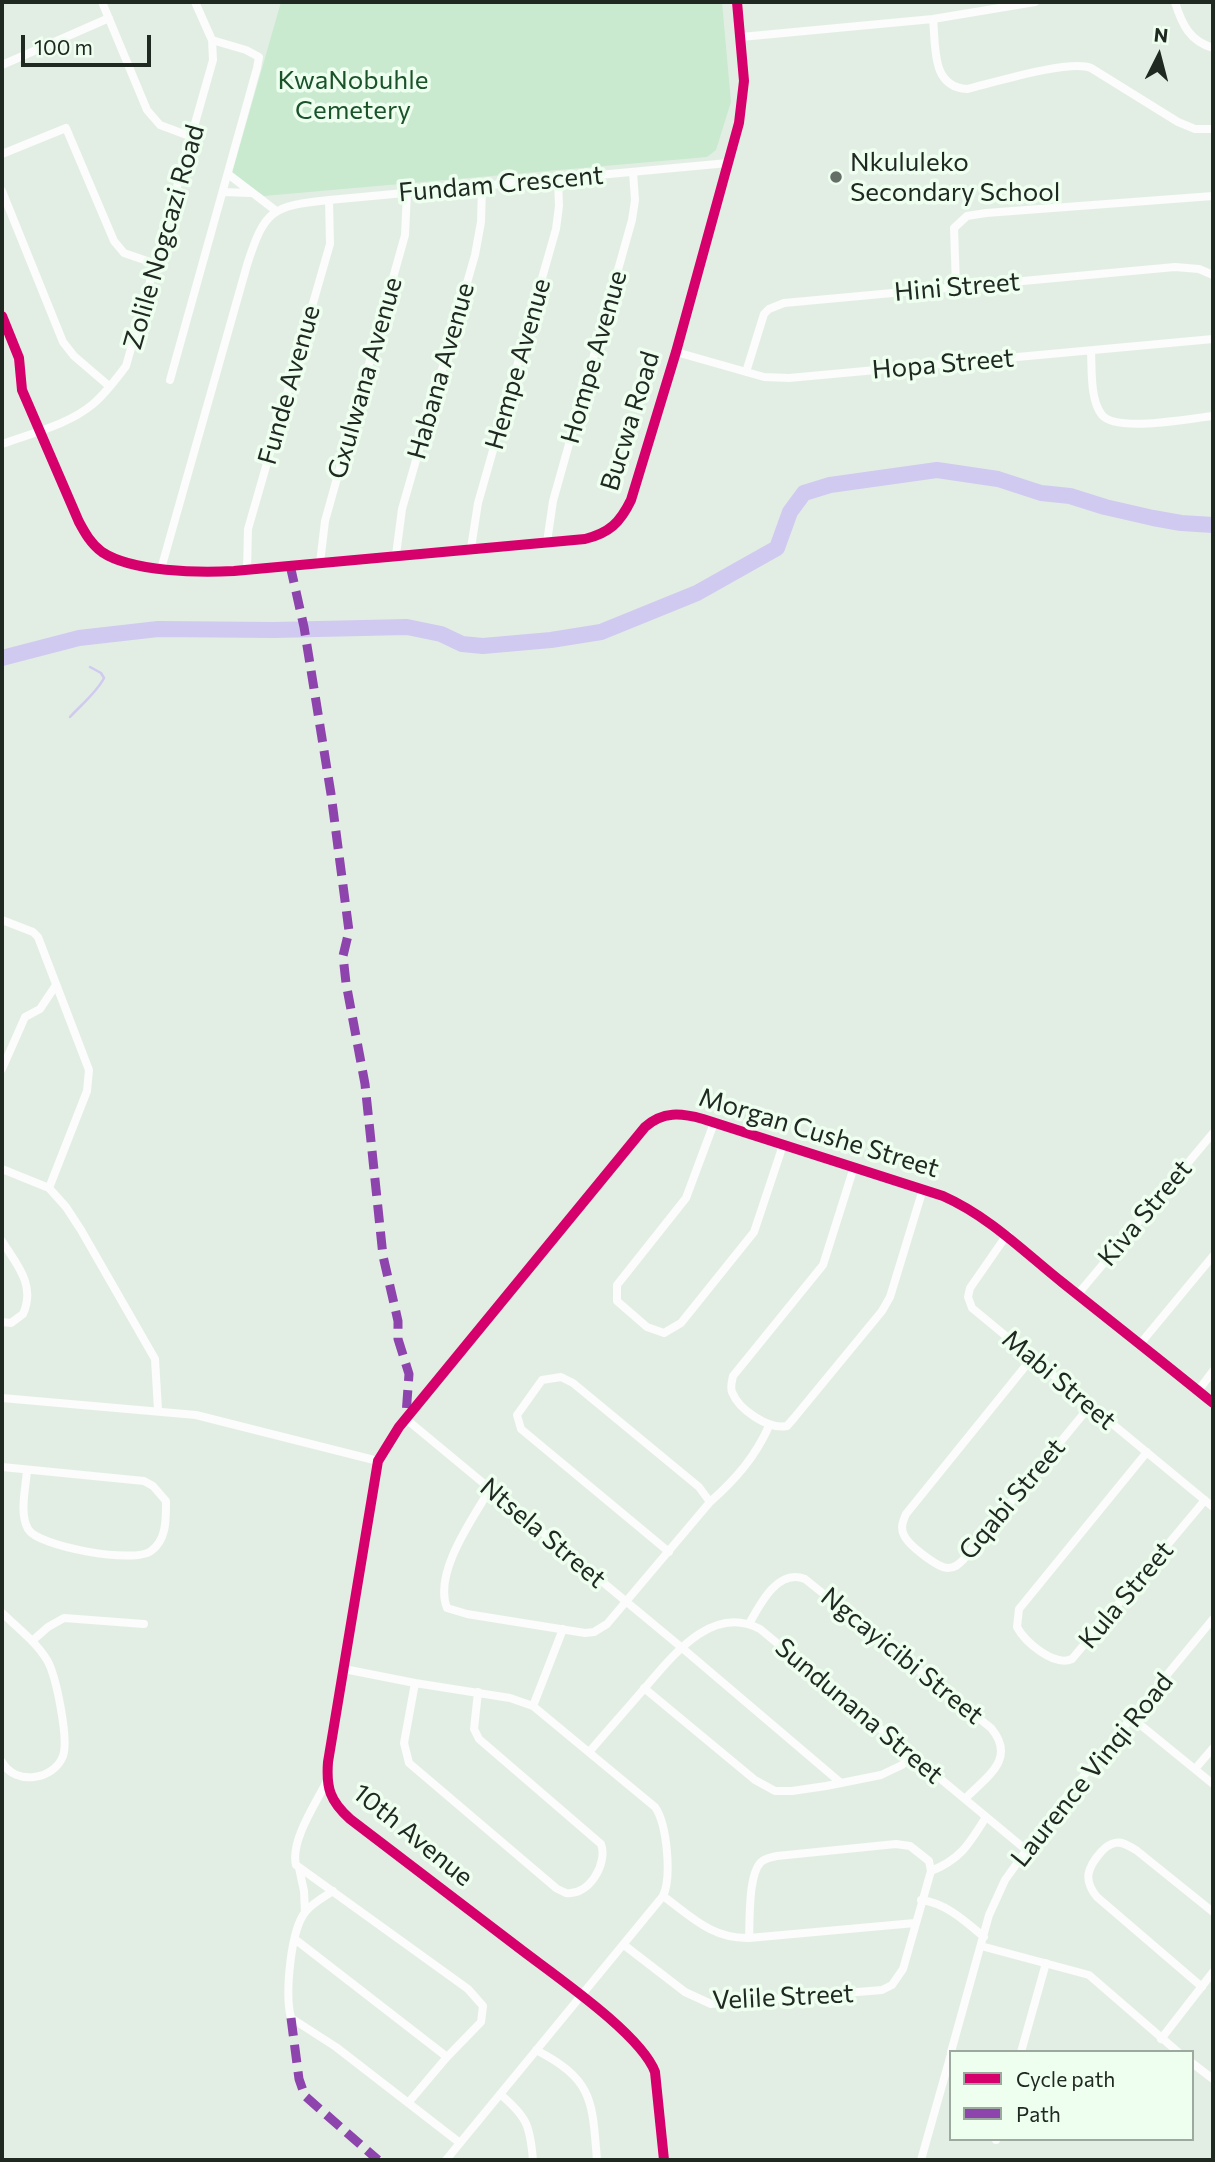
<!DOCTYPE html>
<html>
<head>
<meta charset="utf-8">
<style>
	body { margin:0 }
	#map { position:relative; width:1215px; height:2162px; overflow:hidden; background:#e2eee4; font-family:Commissioner,sans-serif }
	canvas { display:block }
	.frame { position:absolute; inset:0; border:4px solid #202822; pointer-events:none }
	.legend { position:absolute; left:949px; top:2050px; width:245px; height:91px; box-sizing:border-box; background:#eefff0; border:2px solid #9ca99e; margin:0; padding:9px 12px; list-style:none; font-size:21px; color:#202822 }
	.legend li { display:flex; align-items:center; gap:14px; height:35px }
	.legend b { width:35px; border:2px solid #9ca99e }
	.north { position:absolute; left:1124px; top:21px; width:70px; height:70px; -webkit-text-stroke:5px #eefff0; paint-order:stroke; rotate:6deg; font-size:19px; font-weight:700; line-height:28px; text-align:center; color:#202822 }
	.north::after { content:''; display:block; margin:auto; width:24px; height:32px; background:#202822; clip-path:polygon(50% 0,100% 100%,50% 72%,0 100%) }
	.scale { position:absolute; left:21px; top:35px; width:130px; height:32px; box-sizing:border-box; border:4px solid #202822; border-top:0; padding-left:9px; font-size:21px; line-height:24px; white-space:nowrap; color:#202822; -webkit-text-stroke:5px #eefff0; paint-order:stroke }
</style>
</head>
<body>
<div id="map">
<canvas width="1215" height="2162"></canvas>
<div class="frame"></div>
<ul class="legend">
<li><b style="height:9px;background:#d6006c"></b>Cycle path</li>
<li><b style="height:9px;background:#8e44ad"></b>Path</li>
</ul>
<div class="north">N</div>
<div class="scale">100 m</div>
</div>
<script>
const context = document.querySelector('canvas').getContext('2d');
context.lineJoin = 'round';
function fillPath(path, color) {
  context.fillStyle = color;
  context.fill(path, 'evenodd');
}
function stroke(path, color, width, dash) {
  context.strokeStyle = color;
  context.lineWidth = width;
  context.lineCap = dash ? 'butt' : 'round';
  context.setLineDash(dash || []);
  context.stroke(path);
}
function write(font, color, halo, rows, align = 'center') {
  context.font = font + ' Commissioner,sans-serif';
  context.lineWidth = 7;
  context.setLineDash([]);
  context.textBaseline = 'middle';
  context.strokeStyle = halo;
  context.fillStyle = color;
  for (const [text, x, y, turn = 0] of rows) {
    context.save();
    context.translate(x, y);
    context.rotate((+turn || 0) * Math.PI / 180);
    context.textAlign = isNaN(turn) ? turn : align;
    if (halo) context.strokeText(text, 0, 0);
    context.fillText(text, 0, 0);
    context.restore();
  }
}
const green = new Path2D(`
	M281 2H722L731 102 716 150 707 157 264 196 232 173Z`);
const stream = new Path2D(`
	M70 717C81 705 97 692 104 678L101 673 90 667`);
const river = new Path2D(`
	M2 658 79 638 158 629 274 630 407 627 441 634 462 644 483 646 551 640 601 632 697 593 777 548 790 512 804 493 830 485 937 470 998 479 1041 493 1070 496 1105 507 1153 518 1181 523 1213 525`);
const street = new Path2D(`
	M102 2 147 110 160 125 192 137
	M1175 2C1182 25 1190 41 1213 48
	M933 19C936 47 931 87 967 89 992 83 1070 59 1091 68L1178 122 1195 129H1213
	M741 37 933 19 1035 2
	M2 65 109 18
	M2 154 66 128 114 241 124 253 156 264
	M228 174 275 210
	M2 191 63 342 74 356 109 386
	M223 192 250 193
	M956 286 954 228 967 216 986 213 1213 196
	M2 316 19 358 22 390 79 522C85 533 91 544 102 552 132 572 199 573 234 571L585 539C609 533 620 523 631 500L676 352 739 123 744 81 737 2
	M676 352 764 377 789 378 1213 339
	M1091 352C1092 370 1090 400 1102 415 1117 433 1191 418 1213 416
	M746 372 764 314 769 309 784 303 1175 267 1199 269 1213 275
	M170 380 257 68 259 57 246 50 212 40
	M2 444C32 433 68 425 93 404 106 393 116 379 126 366L213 60 212 40 195 2
	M547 542 553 501 632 220 635 200 633 172
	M471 548 478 503 556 229 559 206 558 179
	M396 555 402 509 475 255 481 222 482 186
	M320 563 325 521 405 235 407 192
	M161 569 247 265C265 209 272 206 329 200L728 163
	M247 570 248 529 330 244 329 200
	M2 920 33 932 38 937 89 1070 87 1091 49 1188
	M2 1069 25 1017 40 1009 56 985
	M714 1123 686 1198 617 1285V1301L647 1327 664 1333 681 1323 754 1232 783 1145
	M854 1167 823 1265 733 1376C732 1381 730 1387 732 1392 739 1410 769 1430 787 1426L794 1418 882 1311 890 1297 923 1189
	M2 1169 49 1188 66 1207 81 1230 155 1359 158 1410
	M1009 1236 1004 1239 970 1288 968 1297 972 1308 1213 1507
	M2 1241C17 1265 36 1285 23 1314L11 1323 2 1322
	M1078 1294 1213 1133
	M1140 1344 1213 1256
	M1032 1358 906 1514C903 1521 900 1528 904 1535 908 1545 938 1568 948 1568 955 1568 959 1564 963 1560L1090 1406
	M1198 1391 1213 1371
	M2 1398 196 1415 378 1461
	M406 1419 681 1647 841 1783
	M1147 1452 1019 1609 1017 1627C1025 1642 1054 1667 1072 1659L1205 1500
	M2 1467 144 1481 153 1486 166 1501C166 1518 167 1540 151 1551 135 1564 38 1547 28 1529 19 1513 26 1487 27 1470
	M490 1489C473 1518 433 1573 447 1608L467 1614 585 1633 594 1632 607 1624 710 1502 699 1487 573 1383 561 1377 542 1380 517 1415 521 1429 669 1552
	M710 1502C736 1479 755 1457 769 1426
	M2 1613C17 1627 36 1642 47 1660 56 1675 69 1739 63 1756 54 1780 15 1786 2 1762
	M749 1624C760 1604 778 1568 805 1579L991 1728C1017 1759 987 1776 965 1799
	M32 1641 48 1627 64 1618 144 1624
	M344 1669 415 1683 510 1698 533 1706 655 1807C667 1824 672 1877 663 1896L446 2160
	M415 1683 404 1743 409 1763 556 1888C557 1889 566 1893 566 1893 590 1896 608 1862 601 1844L479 1739 474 1729 478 1692
	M644 1688 755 1780 775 1791H792L826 1786 881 1775 902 1765 911 1756
	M533 1706 563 1629
	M1132 1718 1213 1784
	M590 1751C607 1731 625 1711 643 1690 671 1658 711 1603 760 1629L1025 1849
	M1195 1769 1213 1748
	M327 1781C316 1803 290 1841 296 1865L468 1989 483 2006 481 2022 447 2057 408 2103
	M299 1868 304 1891 305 1912
	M931 1871C961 1859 969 1844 986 1817
	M333 1891C324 1897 313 1903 306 1911 290 1930 285 1995 291 2018L336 2047 460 2143
	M663 1896C692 1917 712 1939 749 1938L915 1923
	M921 1900C946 1903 965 1921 984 1937
	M296 1940 447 2057
	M624 1945 685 1992 711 2004 882 1990 892 1985 903 1969 931 1871 929 1861 910 1846 896 1844 777 1856C771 1857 766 1858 761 1862 748 1875 750 1920 749 1938
	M981 1946 1089 1975 1178 2052
	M1202 1987 1097 1897C1083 1880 1087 1868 1101 1852 1105 1848 1108 1844 1115 1843 1122 1841 1129 1846 1136 1850L1213 1912
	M1161 2039 1213 1972
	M536 2050C594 2080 592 2101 597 2160
	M951 2052 989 1915 1005 1880 1053 1813 1213 1619
	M1021 2052 1046 1963
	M1192 2063 1213 2079
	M500 2094C527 2117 530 2125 533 2160
	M996 2140V2139
	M664 2160 655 2072C641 2034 554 1975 519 1948 463 1905 406 1862 350 1819 330 1801 326 1788 328 1762L378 1461 399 1427 645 1127C663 1111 681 1113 703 1119L943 1196C990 1217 1024 1252 1063 1283 1113 1323 1164 1363 1213 1403
	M921 2160 951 2054`);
const quiet = new Path2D(`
	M290 565 304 627 331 794 349 931 343 956 346 983 365 1084 383 1256 398 1321V1339L409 1374 406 1415
	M291 2018 299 2079 305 2096 378 2160`);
const cycleway = new Path2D(`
	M2 316 19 358 22 390 79 522C85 533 91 544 102 552 132 572 199 573 234 571L585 539C609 533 620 523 631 500L676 352 739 123 744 81 737 2
	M664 2160 655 2072C641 2034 554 1975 519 1948 463 1905 406 1862 350 1819 330 1801 326 1788 328 1762L378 1461 399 1427 645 1127C663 1111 681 1113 703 1119L943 1196C990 1217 1024 1252 1063 1283 1113 1323 1164 1363 1213 1403`);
const markers = [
	[836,177,7,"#646d66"]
];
const parkNames = [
	["KwaNobuhle",353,80],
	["Cemetery",353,110]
];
const poiNames = [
	["Nkululeko",850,162],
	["Secondary School",850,192]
];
const streetNames = [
	["Fundam Crescent",501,184,-5],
	["Zolile Nogcazi Road",164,237,-74],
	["Hini Street",957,287,-5],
	["Hompe Avenue",594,357,-74],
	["Hempe Avenue",518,364,-74],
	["Hopa Street",943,364,-5],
	["Habana Avenue",441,371,-74],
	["Gxulwana Avenue",365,378,-74],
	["Funde Avenue",289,385,-74],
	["Bucwa Road",630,421,-73],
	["Morgan Cushe Street",819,1133,17],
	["Kiva Street",1145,1213,-50],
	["Mabi Street",1059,1380,40],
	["Gqabi Street",1012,1499,-50],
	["Ntsela Street",543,1533,40],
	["Kula Street",1126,1595,-50],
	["Ngcayicibi Street",902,1656,39],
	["Sundunana Street",859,1711,40],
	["Laurence Vinqi Road",1092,1770,-51],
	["10th Avenue",413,1835,39],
	["Velile Street",783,1997,-3]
];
fillPath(green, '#c9eacf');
stroke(stream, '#d0caf0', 2.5);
stroke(river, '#d0caf0', 16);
stroke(street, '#fbfcfb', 8);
stroke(quiet, '#8e44ad', 9, [18, 9]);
stroke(cycleway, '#d6006c', 10);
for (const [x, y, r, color] of markers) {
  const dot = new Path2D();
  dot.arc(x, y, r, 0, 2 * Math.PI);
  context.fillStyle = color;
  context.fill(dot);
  stroke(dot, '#eefff0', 2.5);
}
write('26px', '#1a532a', '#eefff0', parkNames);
write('26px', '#202822', '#eefff0', poiNames, 'left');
write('26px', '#202822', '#eefff0', streetNames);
</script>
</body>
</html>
